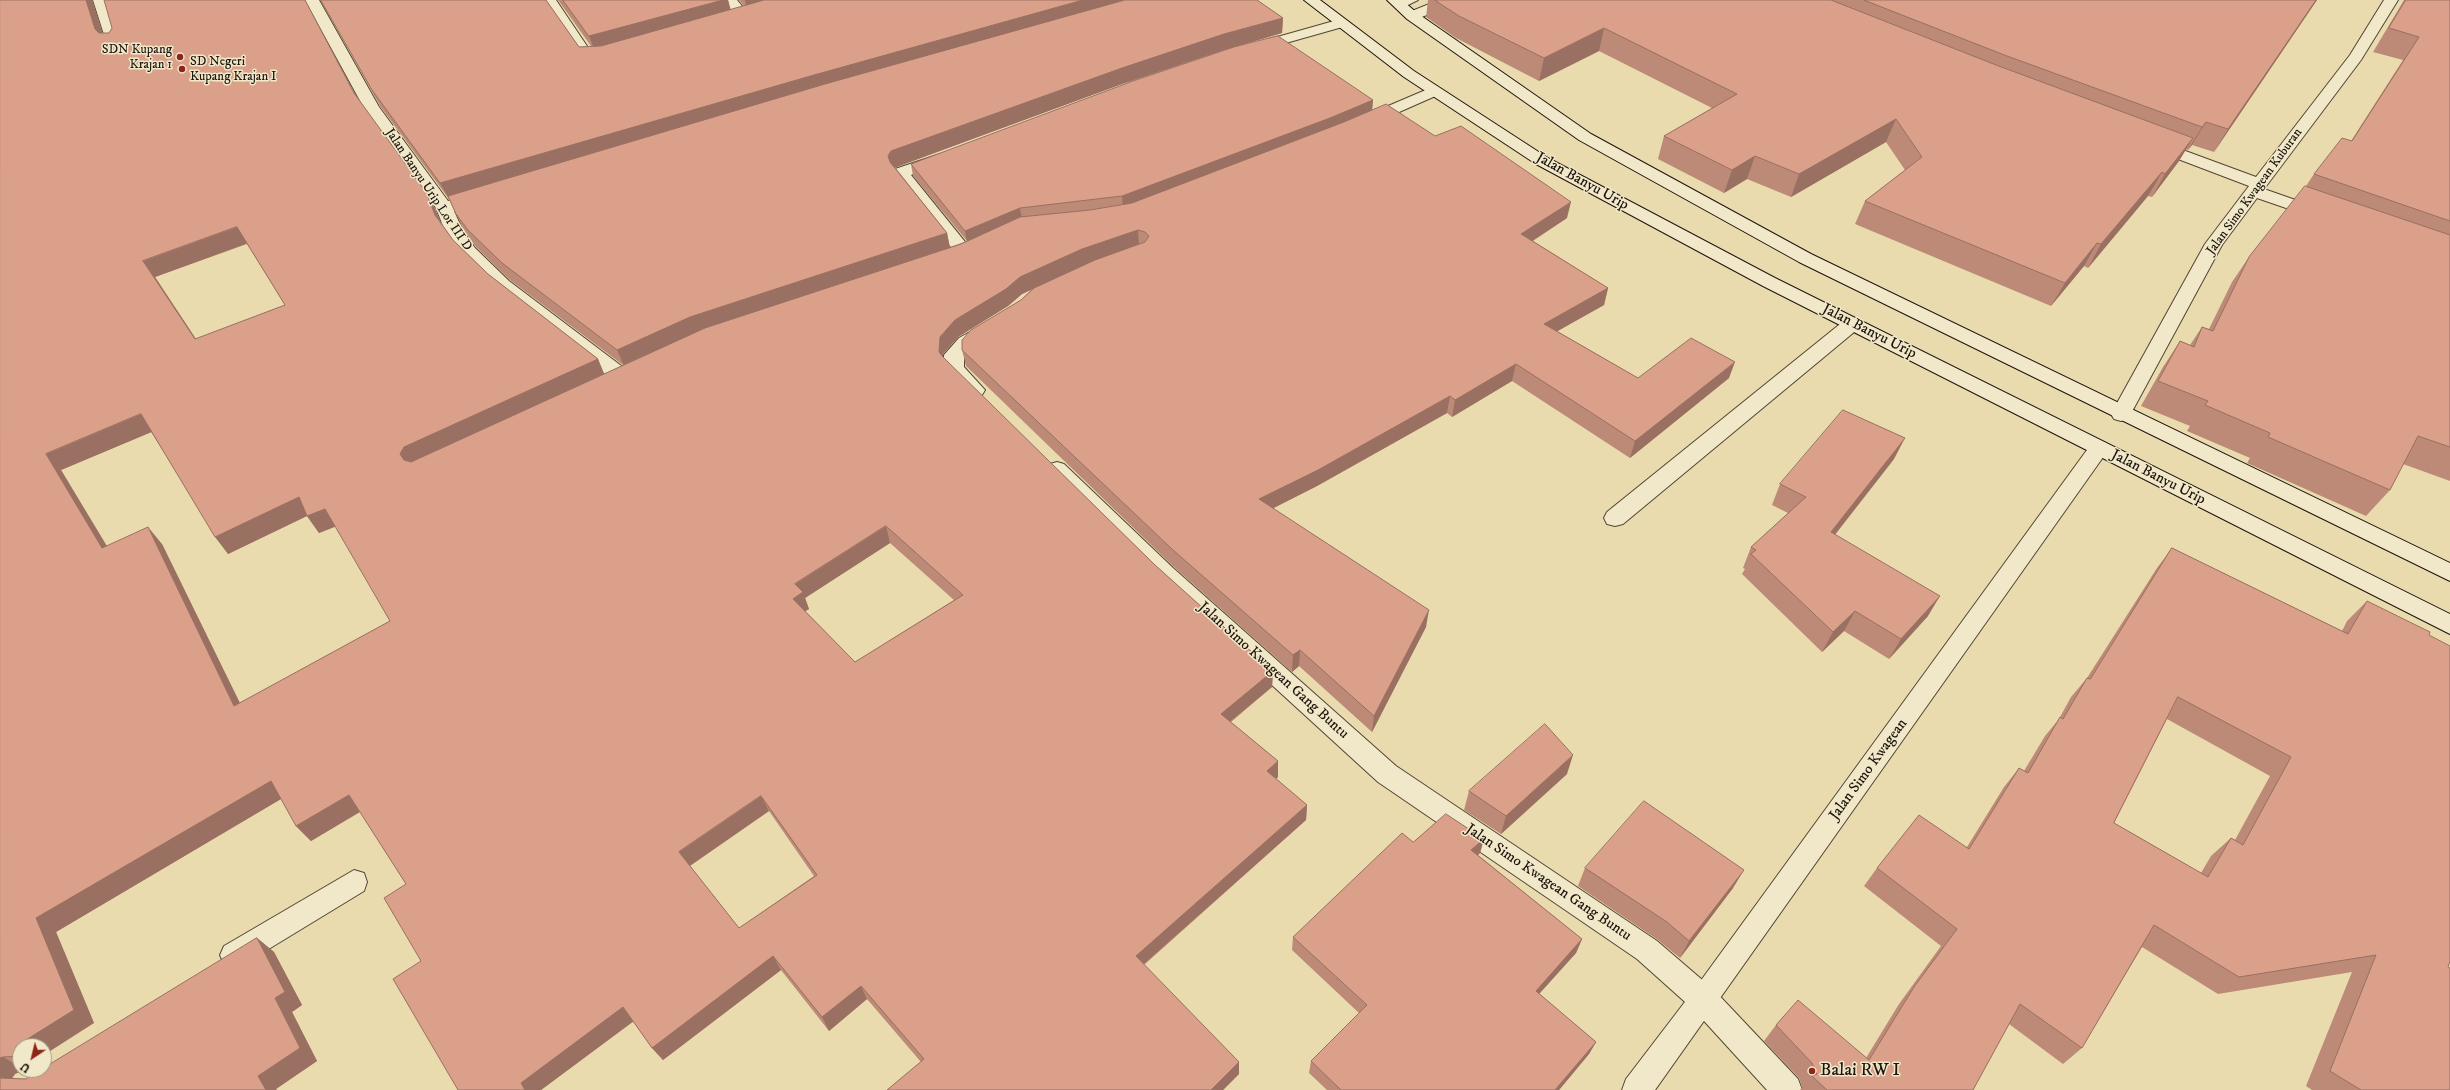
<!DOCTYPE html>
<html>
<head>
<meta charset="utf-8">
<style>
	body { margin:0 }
	#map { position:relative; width:2450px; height:1090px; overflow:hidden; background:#e9dbae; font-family:"IM FELL DW Pica",serif }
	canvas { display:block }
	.north { position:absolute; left:12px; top:1038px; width:40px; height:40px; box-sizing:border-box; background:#f1e8ca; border:1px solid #9c937e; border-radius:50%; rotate:215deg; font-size:11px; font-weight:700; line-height:16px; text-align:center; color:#1d140c }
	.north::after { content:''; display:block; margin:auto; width:14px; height:18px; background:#8f2418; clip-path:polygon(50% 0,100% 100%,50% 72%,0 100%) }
</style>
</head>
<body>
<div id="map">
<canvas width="2450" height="1090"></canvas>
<div class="north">U</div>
</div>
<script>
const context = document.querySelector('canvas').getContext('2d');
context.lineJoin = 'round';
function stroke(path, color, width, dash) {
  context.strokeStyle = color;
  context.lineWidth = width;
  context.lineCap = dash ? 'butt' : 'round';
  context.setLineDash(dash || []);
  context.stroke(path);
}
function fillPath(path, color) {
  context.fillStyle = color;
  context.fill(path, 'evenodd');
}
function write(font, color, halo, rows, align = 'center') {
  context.font = font + ' "IM FELL DW Pica",serif';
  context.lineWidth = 3;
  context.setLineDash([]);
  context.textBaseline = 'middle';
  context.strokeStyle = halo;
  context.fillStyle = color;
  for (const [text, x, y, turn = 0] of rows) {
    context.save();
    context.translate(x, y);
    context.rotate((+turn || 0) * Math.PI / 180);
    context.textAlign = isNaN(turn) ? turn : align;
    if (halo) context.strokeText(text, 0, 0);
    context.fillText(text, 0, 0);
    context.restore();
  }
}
const service = new Path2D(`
	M1439 0H1458L1456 3 1417 19 1412 20 1405 16 1407 13Z`);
const minor = new Path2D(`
	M93 0H107L121 44 119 47H109L107 44Z
	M305 0H319L379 107 448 201 481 192 487 193 489 197 487 201 454 211 463 231 475 248 509 281 628 371 631 376 628 381 621 382 614 381 497 289 463 256 445 231 436 208 364 108Z
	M542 0H556L591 52 610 53 612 56 610 59 582 60Z
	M723 0H737L751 17 744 21 739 20Z
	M1400 0H1418L1400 9 1393 5Z
	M2384 0H2398L2361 60 2264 189 2324 210 2327 214 2324 218 2318 219 2257 198 2222 245 2128 419 2121 421 2114 419 2111 414 2205 244 2249 186 2149 148 2147 145 2149 142H2161L2256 177 2350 55Z
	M1341 19 1348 23 1346 26 1254 52 1247 48 1249 45Z
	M1435 86 1443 91 1440 94 1372 124 1366 126 1358 121 1360 118Z
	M940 154 946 156 948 159 946 162 911 175 970 248 973 252 970 256H958L893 173 895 169Z
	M1852 318 1859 320 1861 324 1859 328 1623 524 1615 526 1607 524 1604 518 1607 512 1845 320Z
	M986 323 993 325 995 329C988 340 973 346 964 356V367L985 390 982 395C968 398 951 383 945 371 943 366 944 360 944 355L959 338Z
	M1057 462 1064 464 1173 568 1396 766 1657 941 1714 990 1798 1079 1802 1090H1767L1694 1010 1637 959 1378 782 1157 580 1050 474 1047 469 1050 464Z
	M354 870 364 873 367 882 364 891 244 964 234 968 224 964 220 955 224 946Z`);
const tertiary = new Path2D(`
	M2099 441 2106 443 2109 448 2106 453 1655 1090H1622L1626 1079 1694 990 2092 443Z`);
const secondary = new Path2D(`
	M1304 0H1320L1414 71 1548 158 1775 278 2450 614V634L1763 286 1536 164 1404 77Z
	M1387 0H1402L1417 13 1591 134 1811 254 2450 563V581L1799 262 1579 140 1407 19Z`);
const wall = new Path2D(`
	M0 0H92L102 33 354 93 435 209 440 221 453 240 488 274 598 359 604 374 623 365 510 280 476 247 464 230 449 199 380 106 321 0H546L579 47 591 46 558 0H728L730 10 744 6 739 0H1257L1283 18 1282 33 1224 50 1122 84 895 167 947 233 950 247 967 241 913 176 911 164 1373 100 1372 110 1435 136 1567 218 1533 241 1608 288 1604 305 1557 331 1638 378H1729L1630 458 1512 381 1452 417 1447 413 1317 486 1273 508 1426 627 1372 732 1299 666 1292 672 1174 567 966 366 962 350 1021 300 1032 289 1022 294 1008 306 958 337 943 354V358L1155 565 1273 671 1272 687 1231 722 1278 761V777L1276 779 1307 805 1306 820 1144 965 1239 1062V1074L1223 1090H887L921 1062 867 999 829 1031 781 970 663 1060 652 1048 633 1021 541 1090H458L421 961 406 884 360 812 311 841 296 826 281 799 56 932 94 1023 20 1046V1070L15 1074 12 1078 26 1079 257 938 274 952 302 1005 292 1012 317 1061 276 1089 0 1090ZM247 244 285 305 196 339 155 277ZM151 432 228 554 307 516 319 533 336 526 390 621 240 703 162 544 107 546 61 470ZM890 543 954 600 855 662 805 611 809 609 805 598ZM769 811 814 876 739 928 690 866Z
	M1428 0H2317L2214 152 2192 145 2188 150 2186 149 2179 161 2152 197 2148 196 2088 268 2084 266 2051 306 1855 224 1865 201 1905 170 1886 142 1791 197 1747 179 1724 193 1658 159 1664 136 1712 108 1599 51 1539 81 1456 38 1426 17Z
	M2404 0H2450V481L2403 464 2390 490 2366 516 2247 463 2250 458 2187 431 2190 426 2141 406 2163 367 2180 341 2190 345 2202 327 2209 329 2232 282 2249 257 2306 186 2314 174 2351 141 2403 60 2373 52Z
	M1894 459 1835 535 1928 616 1889 659 1844 631 1822 652 1742 574 1745 569 1743 568 1751 547 1788 513 1772 505 1780 484Z
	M2172 548 2342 631 2347 621 2367 601 2429 635 2448 967 2450 1090H2312L2306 1086 2352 972 2218 994 2142 947 2082 1048 2063 1064 2009 1024 1973 1090H1800L1802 1087 1799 1078 1764 1041 1776 1025 1866 1058 1899 1004 1941 946 1864 886 1877 868 1967 847 2004 787 2019 768 2024 771 2045 736 2059 719 2071 697 2087 678 2157 568ZM2167 719 2270 776 2235 840 2231 838 2211 856 2201 873 2114 823Z
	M1567 774 1501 834 1464 810 1469 791Z
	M1484 839 1480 853 1478 855 1582 939 1576 953 1539 994 1596 1042 1589 1054 1559 1090H1327L1309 1073 1311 1061 1359 1013 1292 950 1293 937 1413 842Z
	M1585 868 1733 888 1680 958 1658 940 1578 886Z`);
const shadedWall = new Path2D(`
	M86 0H92L106 44 95 29Z
	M723 0H728L732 14 595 51 589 36Z
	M745 0H780L747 9Z
	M1083 0H1138L818 91 449 199 440 183 814 75Z
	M2316 0H2317L2214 152 2228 129Z
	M1283 18 1282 33 1224 50 1122 84 894 168 892 172 888 156 891 151 1122 68 1224 34Z
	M1604 28 1599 51 1539 81 1544 58Z
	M1373 100 1372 111 1123 208 1122 196Z
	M1896 119 1886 142 1791 197 1799 174Z
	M2206 122 2192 145 2188 150 2202 127Z
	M2193 138 2179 161 2152 197 2165 174Z
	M1755 156 1747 179 1724 193 1732 170Z
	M2162 172 2148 196 2088 268 2101 244Z
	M426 192 435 209 444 232 435 215Z
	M1571 202 1567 218 1518 250 1521 234Z
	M1020 208 1022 219 967 242 965 231Z
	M237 227 248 243 155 277 207 356 195 339 143 261Z
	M1138 230 1139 247 1084 266 1022 294 1008 306 958 337 943 354 942 369 939 352 940 337 955 320 1020 277 1082 249Z
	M947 233 950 249 624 366 617 350 690 317Z
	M2097 243 2084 266 2051 306 2065 283Z
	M1608 288 1604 305 1540 341 1544 324Z
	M598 359 605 376 411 471 400 454 404 447Z
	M1735 362 1729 378 1630 458 1635 441Z
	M1516 364 1512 381 1452 417 1455 400Z
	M1450 396 1447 413 1317 486 1258 516 1259 499Z
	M141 414 154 431 61 470 118 565 102 548 46 454Z
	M1905 438 1894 459 1821 552 1831 532Z
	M299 497 311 514 228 554 215 537Z
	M325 509 337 526 319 533 307 516Z
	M886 526 890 543 805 598 809 609 799 615 793 599 795 584Z
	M148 527 162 544 249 722 234 706Z
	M1940 596 1928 616 1889 659 1901 639Z
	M1429 610 1426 627 1372 732 1374 716Z
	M1855 611 1844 631 1822 652 1833 632Z
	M1300 650 1299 666 1292 672 1293 655Z
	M1273 671 1272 687 1221 729V714Z
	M1573 755 1567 774 1501 834 1506 816Z
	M1278 761V777L1266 787 1267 771Z
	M271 781 286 796 56 932 94 1023 44 1055V1046H21L36 918Z
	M349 795 363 810 311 841 296 826Z
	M761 796 769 811 688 867 679 852Z
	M1307 805 1306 820 1137 970 1136 956Z
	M1484 839 1480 853 1467 865 1471 850Z
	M1744 870 1733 888 1680 958 1689 941Z
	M257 938 274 952 302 1005 292 1012 317 1061 276 1089 277 1090H266L258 1076 275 998Z
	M1582 939 1576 953 1530 1004 1536 991Z
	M773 956 781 970 663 1060 652 1048Z
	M861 986 867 999 829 1031 822 1017Z
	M623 1007 634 1021 541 1090H525L521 1083Z
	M1596 1042 1589 1054 1559 1090H1555Z
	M3 1057 20 1067V1070H25L15 1074 4 1090 0 1088V1058Z
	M1239 1062V1074L1223 1090H1211Z`);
const building = new Path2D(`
	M0 0H86L95 29 99 33H109L112 28 104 0H305L354 93 426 192 435 215 453 240 488 274 598 359 404 447 400 454 404 460 411 462 705 328 961 244 1020 217 1090 210 1132 203 1344 122 1386 104 1435 136 1461 126 1571 202 1521 234 1608 288 1544 324 1638 378 1691 338 1735 362 1635 441 1516 364 1455 400 1450 396 1318 470 1259 499 1429 610 1374 716 1300 650 1293 655 1173 550 962 350V340L971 330 1021 300 1034 288 1095 260 1145 242 1149 236 1145 232 1138 230 1082 249 1020 277 1006 289 955 320 940 337 939 352 943 357 1155 565 1273 671 1221 714 1278 761 1267 771 1307 805 1136 956 1239 1062 1211 1090H887L924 1059 861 986 822 1017 773 956 652 1048 623 1007 521 1083 525 1090H458L393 979 421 961 384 898 406 884 349 795 296 826 271 781 36 918 74 1010 21 1043V1046H20V1056L3 1057 0 1058ZM237 227 285 305 195 339 143 261ZM141 414 215 537 299 497 307 516 325 509 390 621 234 706 148 527 102 548 46 454ZM886 526 963 595 855 662 793 599 803 592 795 584ZM761 796 817 875 739 928 679 852Z
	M321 0H546L579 47 601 46 764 0H1083L814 75 440 183 372 90Z
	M563 0H723L589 36Z
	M1125 0H1257L1283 18 1224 34 1122 68 891 151 888 156 890 162 947 233 690 317 617 350 502 263 468 230 456 214 448 196 825 84Z
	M1435 0H1831L1996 65 2193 138 2165 174 2162 172 2101 244 2097 243 2065 283 1865 201 1922 157 1896 119 1799 174 1755 156 1732 170 1664 136 1737 94 1604 28 1544 58 1459 16Z
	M1864 0H2316L2228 129 2206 122 2202 127 2007 56Z
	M2406 0H2450V221L2314 174 2342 138 2352 141 2419 37 2389 28Z
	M1278 36 1373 100 1330 118 1122 196 1020 208 965 231 911 164 1133 81 1234 47Z
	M2305 186 2450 235V447L2418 436 2390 490 2268 437 2270 433 2205 405 2208 401 2158 381 2180 341 2194 347 2202 327 2213 331 2249 257Z
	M1843 410 1905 438 1831 532 1940 596 1901 639 1855 611 1833 632 1751 554 1756 550 1751 547 1806 497 1780 484Z
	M2172 548 2348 634 2367 601 2430 632 2429 635 2450 646V961L2448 967 2450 968V1090H2361L2330 1071 2376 955 2239 977 2154 925 2082 1048 2020 1004 1973 1090H1827L1812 1076 1817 1074 1812 1063 1776 1025 1798 1000 1869 1060 1914 987 1957 929 1877 868 1919 815 1969 849 2019 768 2028 773 2060 717 2063 719 2087 678 2090 679ZM2178 697 2291 757 2243 845 2231 838 2208 877 2114 823Z
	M1545 724 1573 755 1506 816 1469 791Z
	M1644 801 1744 870 1689 941 1667 922 1585 868Z
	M1446 814 1484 839 1471 850 1582 939 1536 991 1596 1042 1555 1090H1341L1311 1061 1367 1005 1293 937 1402 833 1413 842Z
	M257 938 285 992 275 998 300 1048 258 1076 266 1090H0V1078L26 1079 40 1070H44V1068Z`);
const markers = [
	[180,57,4,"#8f2418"],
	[182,69,4,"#8f2418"],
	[1812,1071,4,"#8f2418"]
];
const farPoinames = [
	["SDN Kupang",172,50],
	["Krajan 1",172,65],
	["SD Negeri",190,62,"left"],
	["Kupang Krajan I",190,77,"left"]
];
const farStreetnames = [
	["Jalan Banyu Urip Lor III D",428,190,56],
	["Jalan Simo Kwagean Kuburan",2255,192,-54]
];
const streetNames = [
	["Jalan Banyu Urip",1582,182,29],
	["Jalan Banyu Urip",1869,332,27],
	["Jalan Banyu Urip",2158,478,27],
	["Jalan Simo Kwagean Gang Buntu",1273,671,42],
	["Jalan Simo Kwagean",1869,770,-54],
	["Jalan Simo Kwagean Gang Buntu",1548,883,34]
];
const nearPoinames = [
	["Balai RW I",1820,1071]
];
stroke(service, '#504634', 2);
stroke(minor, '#504634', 2);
stroke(tertiary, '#504634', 2);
stroke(secondary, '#1d140c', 2);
fillPath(service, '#f1e8ca');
fillPath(minor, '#f1e8ca');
fillPath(tertiary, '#f1e8ca');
fillPath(secondary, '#f1e8ca');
fillPath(wall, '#bc8a77');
fillPath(shadedWall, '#997061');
fillPath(building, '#dba08a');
stroke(building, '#997061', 1);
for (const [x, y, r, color] of markers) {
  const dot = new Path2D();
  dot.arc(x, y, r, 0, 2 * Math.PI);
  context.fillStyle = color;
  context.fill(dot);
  stroke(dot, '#f1e8ca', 1.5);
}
write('13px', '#1d140c', '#f1e8ca', farPoinames, 'right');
write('13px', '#1d140c', '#f1e8ca', farStreetnames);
write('15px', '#1d140c', '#f1e8ca', streetNames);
write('18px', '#1d140c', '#f1e8ca', nearPoinames, 'left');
</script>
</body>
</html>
